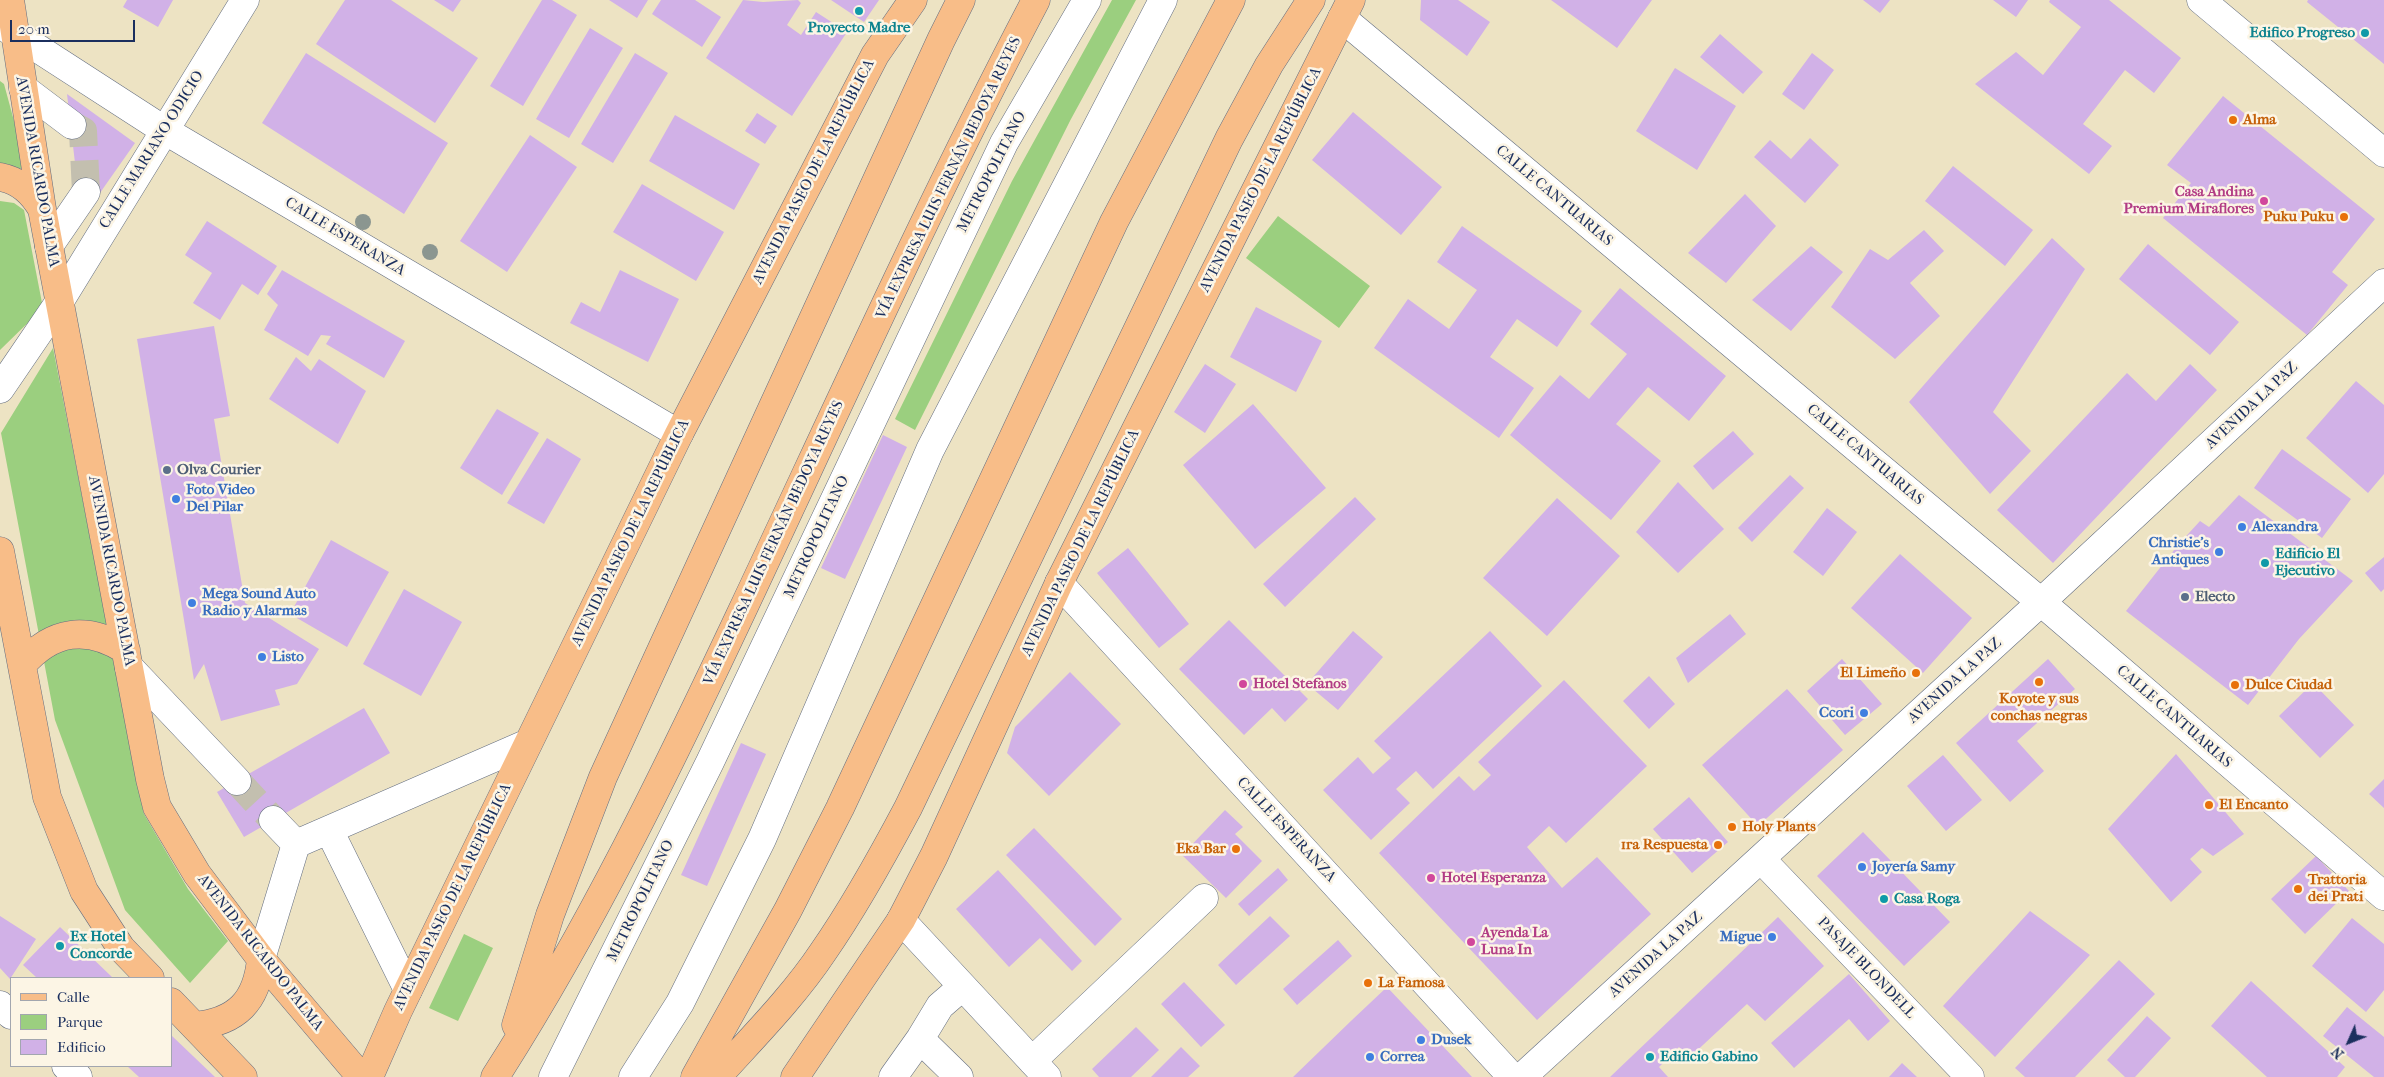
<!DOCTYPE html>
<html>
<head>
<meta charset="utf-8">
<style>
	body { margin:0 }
	#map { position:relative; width:2384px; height:1077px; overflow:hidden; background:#ede3c3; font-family:"IM FELL French Canon",serif }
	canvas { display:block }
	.legend { position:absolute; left:10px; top:977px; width:162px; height:90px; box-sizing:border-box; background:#fcf5e5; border:1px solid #a2a6af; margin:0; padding:6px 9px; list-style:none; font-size:15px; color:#1b2f5e }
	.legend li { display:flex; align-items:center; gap:10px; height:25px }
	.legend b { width:25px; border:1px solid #a2a6af }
	.north { position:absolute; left:2324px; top:1017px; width:50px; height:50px; -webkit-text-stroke:4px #fcf5e5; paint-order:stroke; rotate:226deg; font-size:14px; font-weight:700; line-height:20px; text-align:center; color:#1b2f5e }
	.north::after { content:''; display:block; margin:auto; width:18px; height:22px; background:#1b2f5e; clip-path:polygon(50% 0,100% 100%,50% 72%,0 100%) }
	.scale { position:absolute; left:10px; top:20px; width:125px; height:22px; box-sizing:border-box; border:2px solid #1b2f5e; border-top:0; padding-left:6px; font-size:15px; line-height:18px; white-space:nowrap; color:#1b2f5e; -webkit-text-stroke:4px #fcf5e5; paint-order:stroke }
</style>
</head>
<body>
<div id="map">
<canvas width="2384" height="1077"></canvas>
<ul class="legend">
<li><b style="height:6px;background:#f8bd88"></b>Calle</li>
<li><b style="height:14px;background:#9bcf7f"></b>Parque</li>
<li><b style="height:14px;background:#d1b1e7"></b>Edificio</li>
</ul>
<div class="north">N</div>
<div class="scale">20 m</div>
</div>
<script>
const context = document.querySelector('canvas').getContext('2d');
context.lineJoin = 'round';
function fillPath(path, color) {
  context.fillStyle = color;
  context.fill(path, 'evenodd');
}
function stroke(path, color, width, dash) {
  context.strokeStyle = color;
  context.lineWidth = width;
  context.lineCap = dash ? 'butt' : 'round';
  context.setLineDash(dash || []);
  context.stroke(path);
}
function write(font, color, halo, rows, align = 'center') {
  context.font = font + ' "IM FELL French Canon",serif';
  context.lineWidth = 5;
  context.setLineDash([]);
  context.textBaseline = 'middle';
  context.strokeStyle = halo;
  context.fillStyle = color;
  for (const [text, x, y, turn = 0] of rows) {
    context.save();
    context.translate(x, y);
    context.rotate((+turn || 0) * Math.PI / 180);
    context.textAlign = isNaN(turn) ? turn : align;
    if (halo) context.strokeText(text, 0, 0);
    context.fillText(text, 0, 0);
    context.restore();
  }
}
const green = new Path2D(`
	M1112 0H1136L1071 119 915 430 895 419 1012 181Z
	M0 81 4 84 27 169 0 167Z
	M0 201 14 203 24 210 43 308 0 350Z
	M1278 216 1370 286 1339 328 1246 258Z
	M53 348 144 814 188 889 228 941 190 983 125 910 55 720 1 433Z
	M464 934 493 948 458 1021 429 1008Z`);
const building = new Path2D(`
	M127 0H173L158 27 123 7Z
	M345 0H391L478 58 435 123 316 44Z
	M434 0H461L453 12Z
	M542 0H552L577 15 523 106 490 86Z
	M609 0H648L637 18Z
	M661 0H695L721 17 702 47 652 14Z
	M743 0 763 2 798 0 801 3 787 25 801 35 816 12 847 32 792 116 706 58Z
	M831 0H879L864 22Z
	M1421 0H1458L1490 22 1467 56 1420 20Z
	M1551 0H1652L1617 48Z
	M1863 0H1890L1880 13Z
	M1993 0H2028L2016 17Z
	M2050 0H2109L2181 58 2154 93 2125 70 2083 124 2112 146 2089 174 1975 84 2016 52 2043 75 2081 27 2049 2Z
	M2308 0H2384V64L2307 2Z
	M590 28 623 48 569 138 536 119Z
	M1720 34 1763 72 1743 94 1700 57Z
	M306 53 448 143 404 214 262 123Z
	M635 53 668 73 613 163 581 144Z
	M1812 53 1834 70 1804 110 1782 94Z
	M1675 68 1736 106 1697 170 1636 131Z
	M67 94 135 143 95 200 78 189Z
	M2223 96 2375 219 2332 272 2348 285 2307 335 2163 218 2191 183 2167 165Z
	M1353 112 1442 187 1401 235 1312 160Z
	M757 113 777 126 765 144 745 131Z
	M675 115 760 164 734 210 649 161Z
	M530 135 577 167 507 272 460 241Z
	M1810 138 1839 165 1805 203 1754 157 1770 140 1791 159Z
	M1953 166 2033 230 2005 266 1925 201Z
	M642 184 724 232 696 281 613 232Z
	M1745 194 1776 226 1726 283 1688 253Z
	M207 221 277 266 258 295 242 284 220 320 193 303 212 273 185 255Z
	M1462 226 1582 311 1557 347 1517 319 1490 357 1534 388 1499 438 1374 348 1408 299 1449 329 1477 290 1437 262Z
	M1924 230 1944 251 1910 283 1940 316 1895 359 1831 307 1870 249 1888 260Z
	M2052 238 2085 269 1993 412 2031 451 1990 494 1909 402Z
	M2148 244 2239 322 2210 355 2119 279Z
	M1811 246 1843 272 1791 331 1752 300Z
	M282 270 405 341 384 378 326 344 331 336 321 335 308 356 264 330 278 305 267 294Z
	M620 270 679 299 648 362 570 323 581 302 600 312Z
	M1620 288 1726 376 1689 421 1648 387 1616 424 1661 461 1611 520 1510 435 1560 375 1589 399 1627 354 1590 324Z
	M1256 307 1322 341 1296 392 1230 357Z
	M214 326 230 416 214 419 245 603 319 649 297 684 275 690 280 705 221 721 204 664 194 680 137 339Z
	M296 357 311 371 319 359 366 391 338 444 269 399Z
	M1205 364 1236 384 1205 433 1174 412Z
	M2190 364 2217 390 2053 563 1997 510 2127 373 2156 401Z
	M2356 381 2384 405V474L2368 493 2306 438Z
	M1253 404 1326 488 1255 549 1183 465Z
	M497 409 539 433 502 495 460 468Z
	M1733 431 1754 454 1713 490 1693 466Z
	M883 435 907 447 845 579 821 568Z
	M547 438 581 459 544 524 507 503Z
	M2282 449 2351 499 2322 538 2254 488Z
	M1790 475 1804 488 1752 542 1738 528Z
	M1678 482 1724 529 1678 573 1636 532Z
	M2239 495 2353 581 2299 639 2248 705 2126 611 2178 545 2200 521 2209 527Z
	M1355 497 1376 519 1285 607 1263 584Z
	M1557 498 1620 556 1547 636 1483 578Z
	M1827 508 1857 532 1823 576 1793 552Z
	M331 540 389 572 347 647 290 614Z
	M1128 548 1189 624 1159 648 1097 573Z
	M1900 554 1972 618 1923 673 1851 608Z
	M2384 557V589L2381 592 2365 573Z
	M404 589 462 622 421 696 363 664Z
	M1730 614 1746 634 1688 683 1676 658Z
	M1229 620 1308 699 1285 722 1272 708 1244 735 1179 669Z
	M1353 631 1383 657 1338 710 1307 684Z
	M1490 631 1542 686 1433 789 1416 771 1396 789 1410 803 1371 840 1323 790 1358 757 1373 774 1391 758 1374 741Z
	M1842 659 1882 704 1845 735 1807 691Z
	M2048 659 2075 689 2017 741 2044 771 2010 802 1956 743Z
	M1070 672 1121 724 1049 796 1007 753 1015 727Z
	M1649 676 1675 704 1649 729 1623 701Z
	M1564 680 1647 766 1566 843 1549 826 1527 847 1562 888 1597 857 1651 914 1537 1020 1379 853 1459 776 1474 791 1491 775 1478 762Z
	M2313 683 2354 725 2320 758 2279 716Z
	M1787 689 1843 750 1758 826 1702 765Z
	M364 708 390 753 244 837 217 792Z
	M741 743 766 754 707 886 681 875Z
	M2176 754 2244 834 2213 856 2202 848 2190 859 2202 872 2171 902 2108 829Z
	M1943 755 1982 800 1946 831 1907 786Z
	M2384 779V808L2369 794Z
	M1689 797 1728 842 1692 873 1653 829Z
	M1225 810 1243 827 1235 834 1262 861 1226 898 1182 855Z
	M1034 828 1122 919 1095 946 1006 855Z
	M1863 832 1950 922 1904 966 1817 876Z
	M2316 856 2349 891 2305 934 2271 899Z
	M1278 868 1288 880 1249 916 1238 904Z
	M998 870 1082 961 1072 971 1040 938 1009 967 956 909Z
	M2030 911 2090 955 1995 1057 1943 1006Z
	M0 916 36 939 10 979 0 968Z
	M1270 916 1290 936 1236 985 1218 965Z
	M1778 917 1824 966 1765 1021 1747 1004 1689 1058 1679 1047 1659 1067 1668 1077H1610Z
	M2352 918 2384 944V990L2366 1012 2312 966Z
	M60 927 113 978H37L23 965Z
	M1338 940 1352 956 1297 1005 1283 989Z
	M2119 960 2155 994 2075 1077H2025L2015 1068Z
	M1849 974 1890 1021 1868 1041 1849 1019 1794 1068 1771 1043Z
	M2251 981 2345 1067 2337 1077H2267L2211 1026Z
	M1184 982 1225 1025 1201 1047 1161 1004Z
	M1387 987 1472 1077H1293L1352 1020Z
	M2347 1007 2384 1037V1077H2374L2323 1036Z
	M2147 1016 2171 1038 2135 1077H2125L2107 1060Z
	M1136 1027 1159 1050 1131 1077H1099L1092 1069Z
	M171 1035 215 1077H139L127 1066H171Z
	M1181 1047 1200 1066 1188 1077H1151Z
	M1902 1063 1917 1077H1889Z`);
const minorTunnel = new Path2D(`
	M72 125 83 131 86 192
	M237 781 273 820`);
const minor = new Path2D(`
	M2201 0 2384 153
	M1342 18 2041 602 2384 896
	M0 24 164 130 679 434
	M23 88 72 125
	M49 246 86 192
	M0 389 60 301 245 0
	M1059 583 1512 1077
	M129 667 237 781
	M273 820 296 844
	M329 830 408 990
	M296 844 528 743
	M1761 859 1970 1077
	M901 920 1047 1077
	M261 959 296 844
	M0 1005 11 1015
	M920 1039 959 1077
	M1032 1061 1204 898
	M66 1066 78 1077
	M553 1077 710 762 1004 143 1087 0
	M633 1077 680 1003 762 839 930 450 1163 0
	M893 1077 920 1039 940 1006 962 987
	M1522 1077 2041 602 2384 283`);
const major = new Path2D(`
	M10 0 42 209 150 779 157 807 197 874 261 959 361 1077
	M0 177C20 181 32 192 42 209
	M0 551 47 797 84 891 121 948 150 978
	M22 665C52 630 87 625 126 650
	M171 1002 243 1077
	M194 1026C237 1022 257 1001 261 959
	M369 1077 398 1011 679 434 875 55 913 0
	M795 1077 901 920 934 856 1059 583 1351 0`);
const highway = new Path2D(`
	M516 1025 550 915 603 777 941 40 961 0
	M495 1077C590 929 667 770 742 611 838 407 931 200 1036 0
	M695 1077 788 910 840 808 1114 222 1231 0
	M717 1077C753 1037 793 997 823 952 855 906 882 857 908 808L1229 139 1269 65 1311 0`);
const trees = [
	[363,222],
	[430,252]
];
const markers = [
	[859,11,5,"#0f9aa8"],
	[2365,33,5,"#0f9aa8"],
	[2233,120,5,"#e8710a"],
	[2264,201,5,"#d1479c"],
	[2344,217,5,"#e8710a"],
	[167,470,5,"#5c6f8a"],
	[176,499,5,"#3f7fe0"],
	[2242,527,5,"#3f7fe0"],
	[2219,552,5,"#3f7fe0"],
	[2265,563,5,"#0f9aa8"],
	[2185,597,5,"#5c6f8a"],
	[192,603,5,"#3f7fe0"],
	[262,657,5,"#3f7fe0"],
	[1916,673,5,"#e8710a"],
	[2039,682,5,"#e8710a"],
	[1243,684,5,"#d1479c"],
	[2235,685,5,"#e8710a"],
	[1864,713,5,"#3f7fe0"],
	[2209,805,5,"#e8710a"],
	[1732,827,5,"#e8710a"],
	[1718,845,5,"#e8710a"],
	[1236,849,5,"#e8710a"],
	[1862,867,5,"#3f7fe0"],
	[1431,878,5,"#d1479c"],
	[2298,889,5,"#e8710a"],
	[1884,899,5,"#0f9aa8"],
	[1772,937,5,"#3f7fe0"],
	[1471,942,5,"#d1479c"],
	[60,946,5,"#0f9aa8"],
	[1368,983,5,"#e8710a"],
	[1421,1040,5,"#3f7fe0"],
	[1370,1057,5,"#3f7fe0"],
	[1650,1057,5,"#0f9aa8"]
];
const cultureNames = [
	["Proyecto Madre",859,28,"center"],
	["Edifico Progreso",2355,33,"right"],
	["Edificio El",2275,554],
	["Ejecutivo",2275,571],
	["Casa Roga",1894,899],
	["Ex Hotel",70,937],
	["Concorde",70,954],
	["Edificio Gabino",1660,1057]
];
const foodNames = [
	["Alma",2243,120],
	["Puku Puku",2334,217,"right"],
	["El Limeño",1906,673,"right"],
	["Dulce Ciudad",2245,685],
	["Koyote y sus",2039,699,"center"],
	["conchas negras",2039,716,"center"],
	["El Encanto",2219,805],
	["Holy Plants",1742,827],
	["1ra Respuesta",1708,845,"right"],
	["Eka Bar",1226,849,"right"],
	["Trattoria",2308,880],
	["dei Prati",2308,897],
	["La Famosa",1378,983]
];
const streetNames = [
	["CALLE MARIANO ODICIO",152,150,-58],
	["AVENIDA RICARDO PALMA",37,172,80],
	["AVENIDA PASEO DE LA REPÚBLICA",814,172,-63],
	["METROPOLITANO",992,172,-63],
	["VÍA EXPRESA LUIS FERNÁN BEDOYA REYES",949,178,-64],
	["AVENIDA PASEO DE LA REPÚBLICA",1261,180,-63],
	["CALLE CANTUARIAS",1554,196,40],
	["CALLE ESPERANZA",345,237,31],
	["AVENIDA LA PAZ",2252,406,-43],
	["CALLE CANTUARIAS",1865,455,40],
	["AVENIDA PASEO DE LA REPÚBLICA",631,533,-64],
	["METROPOLITANO",817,537,-65],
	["VÍA EXPRESA LUIS FERNÁN BEDOYA REYES",774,543,-65],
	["AVENIDA PASEO DE LA REPÚBLICA",1081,543,-64],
	["AVENIDA RICARDO PALMA",111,571,79],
	["AVENIDA LA PAZ",1955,681,-42],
	["CALLE CANTUARIAS",2174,717,41],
	["CALLE ESPERANZA",1286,830,47],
	["AVENIDA PASEO DE LA REPÚBLICA",453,897,-64],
	["METROPOLITANO",641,901,-64],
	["AVENIDA RICARDO PALMA",260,953,52],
	["AVENIDA LA PAZ",1656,955,-42],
	["PASAJE BLONDELL",1866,968,46]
];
const hotelNames = [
	["Casa Andina",2254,192,"right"],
	["Premium Miraflores",2254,209,"right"],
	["Hotel Stefanos",1253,684],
	["Hotel Esperanza",1441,878],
	["Ayenda La",1481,933],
	["Luna In",1481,950]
];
const serviceNames = [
	["Olva Courier",177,470],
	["Electo",2195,597]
];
const shopNames = [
	["Foto Video",186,490],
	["Del Pilar",186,507],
	["Alexandra",2252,527],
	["Christie's",2209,543,"right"],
	["Antiques",2209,560,"right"],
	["Mega Sound Auto",202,594],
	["Radio y Alarmas",202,611],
	["Listo",272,657],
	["Ccori",1854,713,"right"],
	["Joyería Samy",1872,867],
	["Migue",1762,937,"right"],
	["Dusek",1431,1040],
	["Correa",1380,1057]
];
fillPath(green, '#9bcf7f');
fillPath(building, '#d1b1e7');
stroke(minorTunnel, '#c3bfaf', 28, [28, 14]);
stroke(minor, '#646e81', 29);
stroke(major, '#646e81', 29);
stroke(highway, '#646e81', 29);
stroke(minor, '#fff', 28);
stroke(major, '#f8bd88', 28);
stroke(highway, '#f8bd88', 28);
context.fillStyle = '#8b9690';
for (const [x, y] of trees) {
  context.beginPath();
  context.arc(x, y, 8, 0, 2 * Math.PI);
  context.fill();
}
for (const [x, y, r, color] of markers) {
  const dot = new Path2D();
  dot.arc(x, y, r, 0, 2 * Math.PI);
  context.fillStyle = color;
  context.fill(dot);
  stroke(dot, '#fcf5e5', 2);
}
write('bold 15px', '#0d838f', '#fcf5e5', cultureNames, 'left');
write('bold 15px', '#c56008', '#fcf5e5', foodNames, 'left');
write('15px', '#1b2f5e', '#fcf5e5', streetNames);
write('bold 15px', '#b23c85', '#fcf5e5', hotelNames, 'left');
write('bold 15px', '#4e5e75', '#fcf5e5', serviceNames, 'left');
write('bold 15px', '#366cbe', '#fcf5e5', shopNames, 'left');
</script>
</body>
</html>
